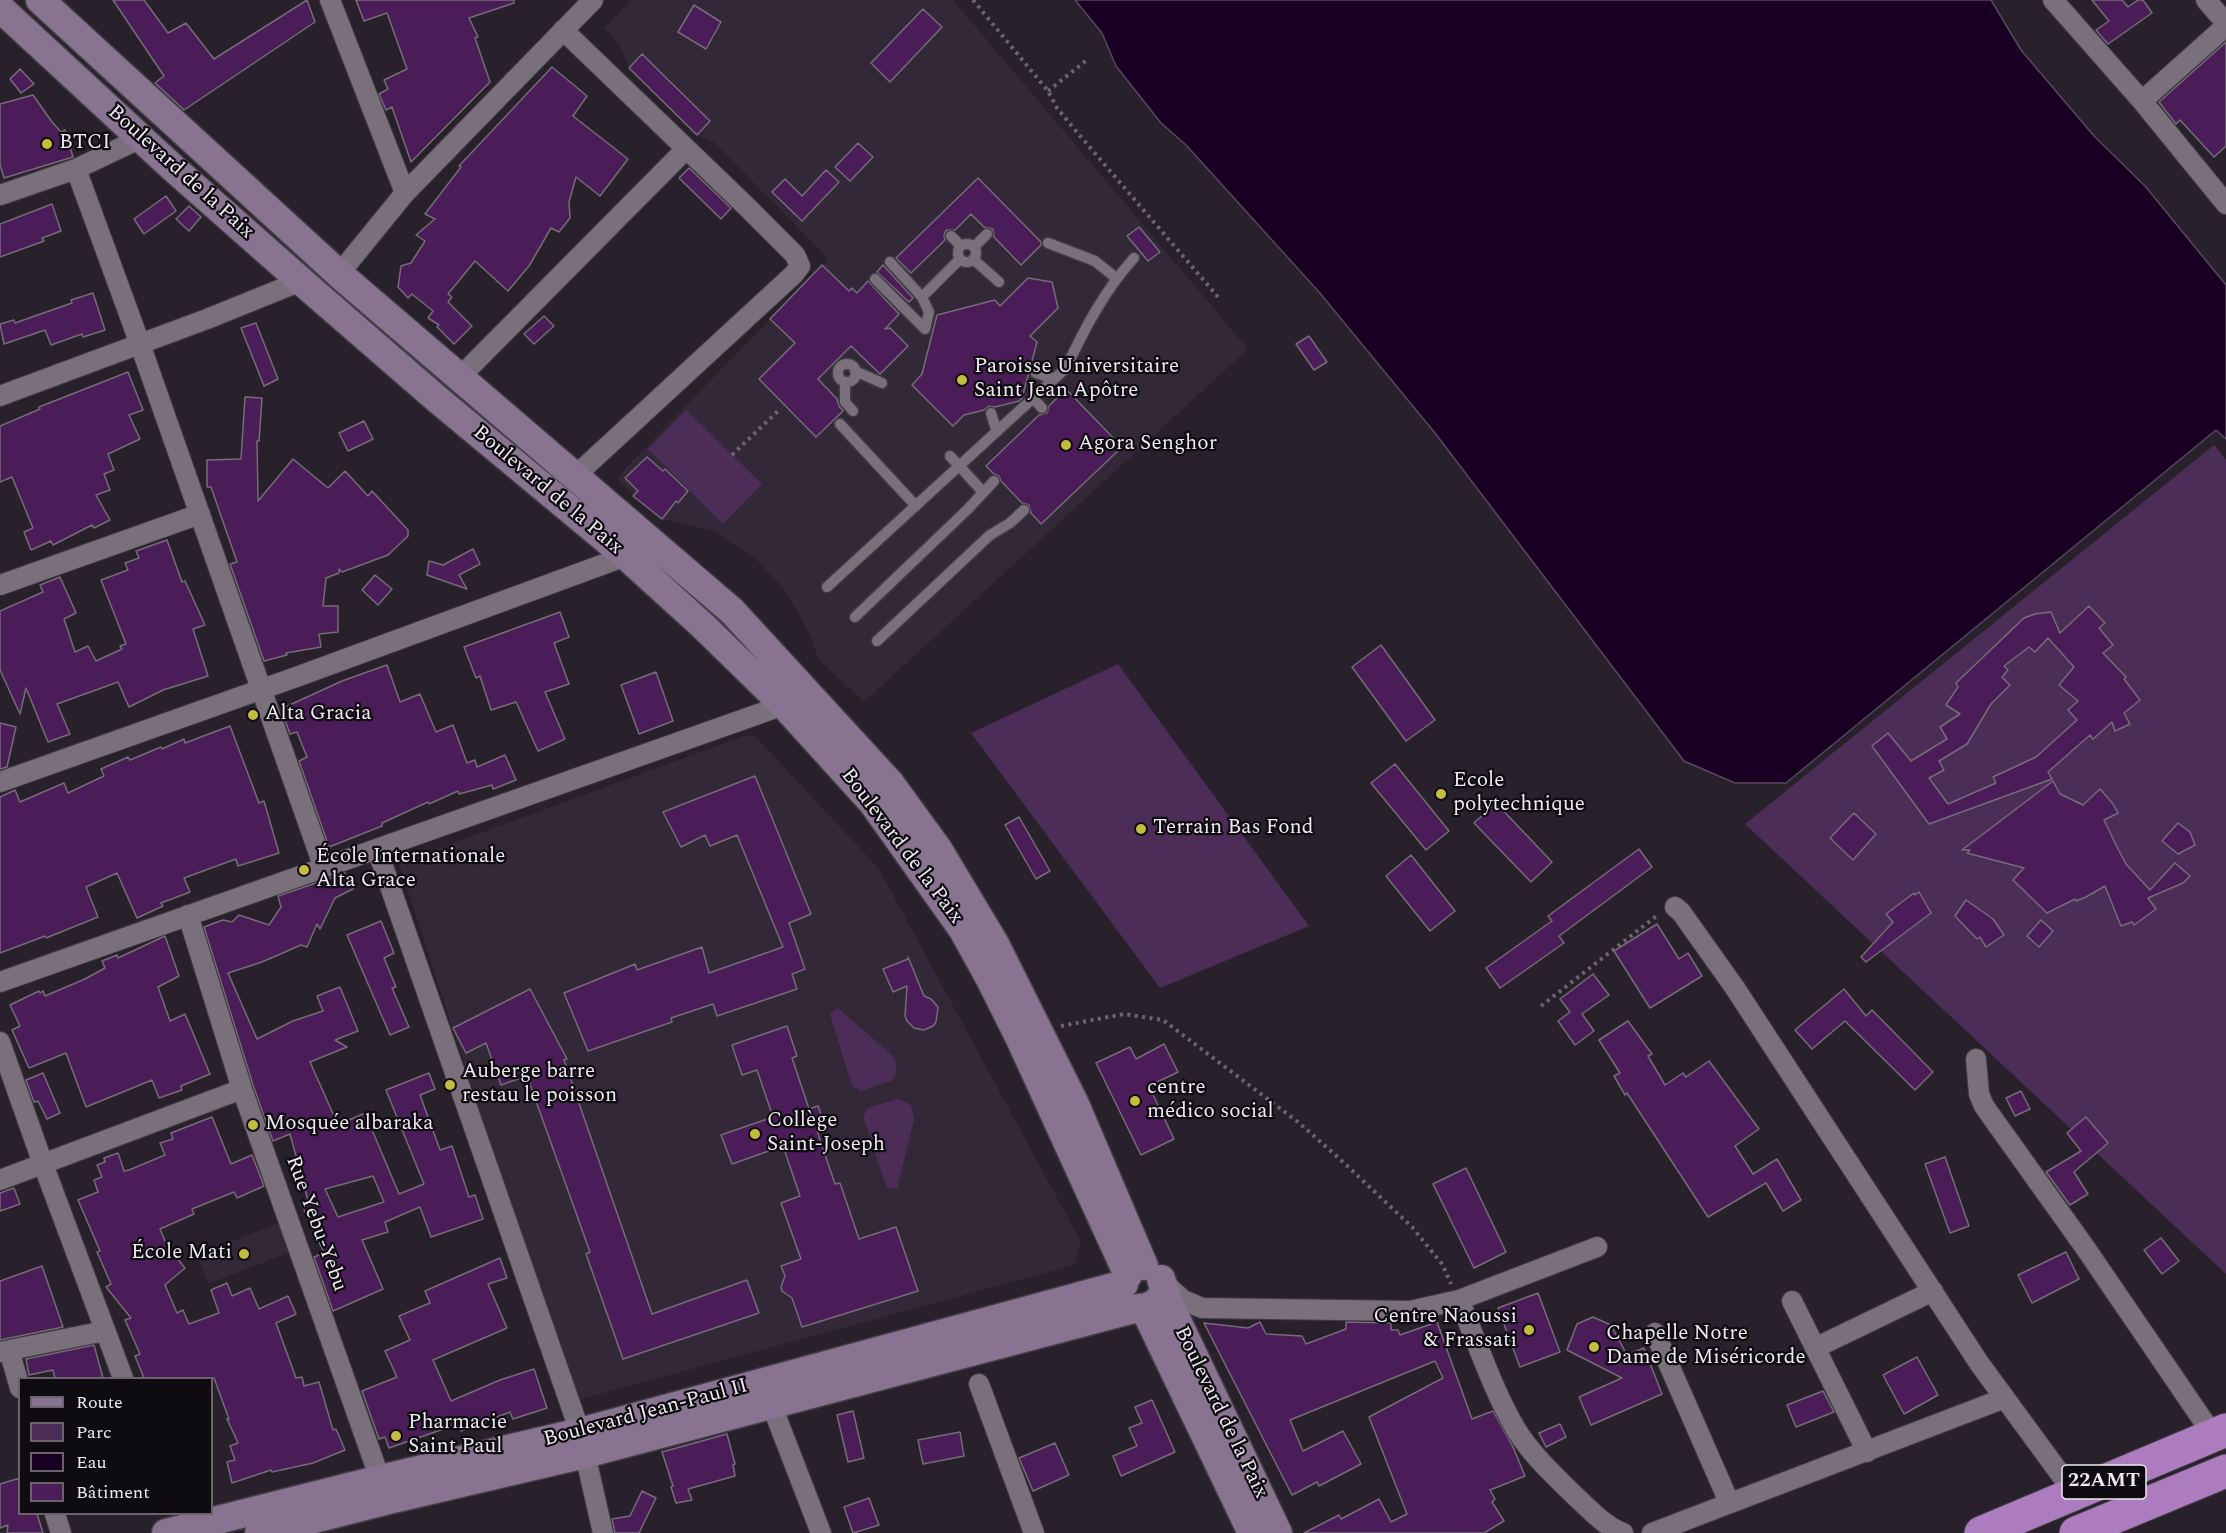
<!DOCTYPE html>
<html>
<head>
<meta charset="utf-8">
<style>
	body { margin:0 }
	#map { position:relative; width:2226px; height:1533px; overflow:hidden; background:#28212b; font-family:Spectral,serif }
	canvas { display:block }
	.legend { position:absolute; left:18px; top:1377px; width:195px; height:138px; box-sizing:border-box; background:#0f0c11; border:2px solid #68646a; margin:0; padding:8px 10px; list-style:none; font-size:18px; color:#eee9f0 }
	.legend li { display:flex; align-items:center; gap:12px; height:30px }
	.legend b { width:30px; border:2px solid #68646a }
</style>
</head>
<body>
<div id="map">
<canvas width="2226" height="1533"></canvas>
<ul class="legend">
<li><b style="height:8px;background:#887490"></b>Route</li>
<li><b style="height:16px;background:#4c2d57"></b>Parc</li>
<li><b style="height:16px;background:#190023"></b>Eau</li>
<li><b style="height:16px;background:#4a1d59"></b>Bâtiment</li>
</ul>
</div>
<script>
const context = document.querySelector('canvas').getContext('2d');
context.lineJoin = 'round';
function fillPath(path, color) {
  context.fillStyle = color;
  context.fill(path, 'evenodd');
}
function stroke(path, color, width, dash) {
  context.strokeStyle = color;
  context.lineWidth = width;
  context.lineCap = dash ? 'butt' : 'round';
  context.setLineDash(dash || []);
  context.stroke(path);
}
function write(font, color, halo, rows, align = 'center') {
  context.font = font + ' Spectral,serif';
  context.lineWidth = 4.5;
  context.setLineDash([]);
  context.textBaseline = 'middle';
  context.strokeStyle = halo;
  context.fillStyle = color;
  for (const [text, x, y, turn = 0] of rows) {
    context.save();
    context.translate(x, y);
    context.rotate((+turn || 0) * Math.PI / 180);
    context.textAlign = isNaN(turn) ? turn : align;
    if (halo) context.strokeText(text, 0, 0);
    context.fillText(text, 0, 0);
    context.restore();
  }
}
const built = new Path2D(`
	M631 0H953L1248 349 864 702 818 659 810 635 785 590 754 557 711 530 662 519 618 481 621 473 828 259 714 142 697 135 629 68 620 46 604 28Z
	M747 735 756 737 879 869 1081 1242 1074 1265 574 1401 399 863Z
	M279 1223 290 1252 208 1284 197 1255Z`);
const green = new Path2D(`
	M686 410 762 484 723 524 648 449Z
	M2214 445 2226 460V1274L1745 824Z
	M1118 664 1309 926 1160 988 971 733Z
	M838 1008 895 1058 897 1073 891 1081 861 1091 852 1086 830 1014Z
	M898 1099 911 1105 914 1120 897 1189 887 1188 863 1117 868 1108Z`);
const water = new Path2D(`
	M1075 0H1991L2021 50 2094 136 2145 186 2226 285V439L2216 430 1786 783H1735L1684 761 1435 433 1319 292 1186 145 1161 123 1116 66 1102 33Z`);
const building = new Path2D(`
	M113 0H144L168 33 186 23 214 59 307 0 315 22 184 110 155 83 164 76Z
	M356 0H514V3L469 18 478 37 475 38 490 82 411 162 392 107 386 110 379 94 388 89 384 80 407 69 387 13 364 21Z
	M2092 0H2122L2128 7 2138 0H2143L2152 13 2108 44 2096 30 2109 21Z
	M694 5 721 22 706 49 678 32Z
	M923 9 942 27 890 82 871 63Z
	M2226 42V146L2214 157 2180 120 2176 124 2159 102Z
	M642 54 710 121 697 135 629 68Z
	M552 67 587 96 573 116 628 159 600 196 576 177 569 202 570 218 559 232 551 228 529 266 508 291 475 261 448 294 452 297 448 302 472 326 454 344 437 327 439 325 428 318 433 311 412 294 408 298 398 287 401 266 411 263 425 241 416 235 435 219 425 214 461 167 459 166Z
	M20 69 34 84 21 93 10 79Z
	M33 95 52 122 61 132 65 130 73 157 4 178 0 164V104Z
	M858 143 873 157 850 181 835 167Z
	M689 168 731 208 721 219 679 178Z
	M826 170 839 182 802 221 772 192 785 179 802 196Z
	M978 178 1041 242V245L1021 265 994 237 993 229 984 227 971 214 955 230H946L944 235 945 240 911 273 896 258Z
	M166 196 176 211 144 234 134 219Z
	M52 204 61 231 42 238 44 241 0 257V224Z
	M189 206 201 217 189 231 176 219Z
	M1139 227 1160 252 1148 261 1127 236Z
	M822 265 849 291 852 288 857 293 868 281 899 314 885 329 890 328 908 346 880 374 851 346 818 379 837 399 839 406 843 411 816 437 759 379 795 343 770 319Z
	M883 265 913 298 909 302 877 272Z
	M1028 278 1052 282 1058 308 1030 336 1037 342 1022 398 1019 401 995 407 989 406 984 410 964 415 953 426 912 385 922 374 937 315 995 300 1000 306Z
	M93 293 105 330 83 337 82 334 51 345 45 330 4 344 0 324 14 320 15 323 72 303 71 300Z
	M544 316 554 326 534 344 524 334Z
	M256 323 278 379 264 386 241 328Z
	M1309 336 1327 362 1314 370 1296 344Z
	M128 372 143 410 129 415 140 439 108 454 114 470 104 474 110 490 96 495 110 520 94 528 92 525 53 545 51 541 31 550 24 532 33 528 12 477 0 482V426L40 409 39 407Z
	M1066 389 1122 447 1041 524 1031 513 1029 505 1022 503 1001 481 999 476 994 474 986 466 1039 415 1047 413 1049 406Z
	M245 397 262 398 259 441H257L258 501 293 459 328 488 345 471 368 496 372 491 408 530V536L388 555 342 572 339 569V573L326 578 323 606H338V632L319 634 321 647 286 653 287 655 264 661 230 564 237 562 211 487H207V460L241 459Z
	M364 421 373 439 348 451 339 433Z
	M647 457 663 471 665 469 688 491 678 503 676 501 662 519 633 496 638 491 625 478Z
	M167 540 182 582 185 581 205 625 193 629 208 676 163 690 129 707 118 682 57 704 70 734 48 742 26 688 20 714 0 670V611L43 592 40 585 60 577 76 613 64 619 75 652 88 646 96 661 122 649 120 646 126 644 101 580 128 570 125 563 139 558 136 551Z
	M473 549 480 564 459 575 467 589 427 575 429 561 443 565Z
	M375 575 392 589 378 605 362 590Z
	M2089 606 2105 623 2099 628 2113 645 2103 653 2126 677 2124 679 2140 700 2124 713 2130 724 2115 731 2112 722 2093 739 2090 735 2048 772 2052 779 1929 824 1872 746 1888 733 1911 761 1947 739 1940 727 1960 714 1946 705 1958 687 1956 683 2024 618 2035 614 2051 612 2060 633ZM2048 638 2074 667 2059 685 2078 701 2068 710 2077 720 2036 757 1993 777 1996 783 1948 804 1929 778 1944 770 1939 761 1967 744 1991 704 2010 685 2002 677 2008 670 2004 666 2029 647 2035 652Z
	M560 612 569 637 554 643 569 684 545 692 565 739 538 751 516 702 491 710 480 676 476 678 464 647Z
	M1381 645 1435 720 1406 741 1352 667Z
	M387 665 400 702 420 694 436 732 453 725 467 763 475 760 477 767 505 755 516 780 493 789 492 785 459 794 458 791 429 804 428 802 382 823V826L329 847 299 761 307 757 297 732 290 734 281 709 342 681Z
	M656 672 673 721 639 734 621 685Z
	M0 723 16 727 7 767 0 769Z
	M230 726 259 803 264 801 279 853 238 866 236 859 184 878 190 892 161 903 163 906 137 918 117 873 86 887 98 917 46 938 45 936 0 953V797L15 790 20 802 64 783 68 793 104 776 101 769 128 757 130 760 161 747 162 749 184 739 185 743Z
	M1395 764 1449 831 1426 850 1371 783Z
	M755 776 811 914 789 923 805 969 792 974 797 989 717 1016 713 1004 671 1018 672 1022 588 1051 564 993 635 964 637 970 702 947 709 973 783 947 737 835 710 846 705 835 681 847 663 812Z
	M2053 781 2060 794 2083 805 2100 789 2113 804 2118 813 2104 820 2118 849 2126 864 2150 890 2175 863 2190 876 2183 883 2148 898 2156 909 2134 925 2132 922 2121 926 2105 886 2086 897 2076 901 2075 899 2047 913 2013 880 2024 868 1967 853 1970 850H1962Z
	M1496 803 1552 862 1531 882 1474 823Z
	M1854 813 1876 834 1853 860 1830 838Z
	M1019 817 1050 871 1036 879 1005 825Z
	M2178 823 2190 832 2195 845 2178 854 2162 841Z
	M1639 849 1652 867 1559 936 1564 943 1500 988 1486 968 1552 921 1548 916Z
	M1411 855 1455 911 1430 931 1386 876Z
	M345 873 353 889 335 898 320 929 317 924 307 947 301 945 262 962 228 973 257 1039 293 1021 323 1011 317 996 340 987 358 1031 335 1040 347 1047 310 1062 338 1125 365 1113 399 1194 424 1184 386 1090 429 1073 435 1089 420 1095 440 1150 452 1146 469 1197 475 1195 483 1219 431 1237 420 1207 385 1222 388 1232 362 1240 383 1289 333 1311 314 1257 324 1253 301 1203 308 1200 290 1134 273 1141 253 1085 204 927 223 920 232 922 239 915 269 925 281 907 278 896ZM373 1176 384 1202 338 1217 325 1189Z
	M1919 892 1931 913 1866 962 1861 957 1893 922 1886 914 1914 893 1915 895Z
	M1966 900 1993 919 2004 935 1986 947 1980 937 1977 939 1955 916Z
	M2041 920 2053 931 2039 947 2027 936Z
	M381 921 394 953 384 958 396 987 392 988 409 1027 390 1035 347 935Z
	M1657 924 1679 959 1688 953 1702 976 1650 1008 1614 951Z
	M165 936 179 976 158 987 170 1021 185 1014 210 1074 181 1086 182 1090 159 1098 152 1080 86 1107 66 1053 29 1068 12 1030 20 1026 10 1005 39 991 40 993 43 991 45 996 85 979 105 968 102 961 117 955 118 958Z
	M908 957 924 996 931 999 938 1007 936 1022 933 1026 924 1030 914 1028 907 1021 905 1016 907 986 893 992 883 969 908 959Z
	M1593 974 1609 995 1582 1014 1594 1031 1575 1045 1558 1021 1570 1012 1560 999Z
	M530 989 567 1059 564 1060 652 1314 747 1280 759 1313 623 1359 586 1254 590 1252 527 1076 501 1085 486 1043 466 1053 453 1028Z
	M1844 989 1866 1016 1872 1010 1933 1072 1915 1090 1845 1021 1812 1049 1795 1030Z
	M1628 1021 1652 1054 1648 1056 1665 1085 1683 1073 1686 1077 1709 1061 1759 1129 1735 1146 1753 1174 1777 1159 1801 1200 1783 1211 1766 1183 1708 1217 1627 1093 1625 1095 1614 1076 1620 1073 1599 1040Z
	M787 1026 797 1056 792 1058 809 1109 818 1106 826 1128 817 1131 835 1184 840 1183 859 1239 896 1227 918 1291 802 1327 792 1298 782 1291 781 1287 785 1276 781 1266 801 1259 781 1203 800 1196 783 1146 732 1164 721 1135 773 1117 757 1070 742 1075 732 1045Z
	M1164 1044 1178 1072 1149 1086 1174 1139 1141 1155 1096 1063 1130 1047 1136 1059Z
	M43 1073 60 1113 47 1119 38 1101 34 1102 26 1080Z
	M2021 1091 2030 1109 2015 1116 2006 1098Z
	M212 1117 231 1164 252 1155 264 1186 237 1198 234 1192 192 1209 194 1214 160 1229 167 1246 185 1268 165 1285 177 1313 183 1310 189 1324 219 1313 211 1290 227 1283 232 1296 250 1288 259 1309 288 1296 296 1314 276 1323 296 1378 302 1377 304 1386 319 1382 333 1430 336 1429 345 1450 313 1463 272 1472 271 1470 232 1483 227 1462 235 1460 230 1446 238 1443 227 1419H229L214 1378H144L135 1356 140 1354 125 1320 131 1318 106 1287 111 1284 97 1252 100 1251 78 1200 98 1192 94 1180 102 1177 97 1165 105 1162 104 1158 118 1153 124 1171 129 1170 165 1155 160 1143 173 1139 171 1133Z
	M2086 1117 2108 1143 2074 1172 2088 1194 2070 1205 2046 1172 2081 1151 2067 1133Z
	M1945 1157 1969 1226 1950 1233 1925 1164Z
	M1466 1168 1506 1252 1474 1268 1433 1184Z
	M14 1188 20 1204 0 1211V1193Z
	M2161 1238 2179 1261 2162 1274 2144 1250Z
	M2066 1252 2079 1279 2032 1303 2018 1275Z
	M500 1258 507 1278 488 1284 507 1328 433 1360 451 1401 500 1380 534 1369 547 1408 513 1419 510 1412 461 1431 458 1424 389 1448 385 1437 379 1439 362 1391 397 1377 385 1351 410 1340 399 1316 430 1303 425 1291Z
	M42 1266 63 1327 0 1340V1281Z
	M1538 1293 1560 1352 1520 1367 1498 1308Z
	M1593 1317 1611 1325 1627 1355 1644 1348 1662 1394 1591 1425 1579 1397 1622 1378 1567 1350 1577 1324Z
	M1260 1322 1266 1334 1302 1336 1306 1344 1346 1329V1322L1391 1323V1330H1398L1400 1335 1437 1322 1472 1419 1493 1411 1513 1447 1525 1476 1490 1490 1495 1499 1492 1502 1504 1521 1484 1533H1304L1339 1515 1341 1519 1379 1499 1391 1522 1407 1514 1369 1417 1443 1378 1435 1361 1290 1420 1303 1451 1343 1431 1361 1464 1319 1486 1317 1482 1292 1495 1204 1323 1248 1328Z
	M94 1345 103 1378H55L53 1370 29 1375 26 1359Z
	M1917 1357 1938 1395 1904 1414 1883 1375Z
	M1823 1391 1834 1412 1796 1427 1787 1405Z
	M1152 1400 1175 1452 1121 1476 1113 1456 1137 1446 1129 1428 1142 1423 1135 1407Z
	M853 1411 864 1458 848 1462 837 1415Z
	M1560 1424 1566 1437 1546 1447 1539 1433Z
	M960 1432 964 1456 923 1464 918 1440Z
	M727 1434 735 1464 733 1465 735 1476 688 1489 692 1500 676 1503 671 1487 673 1486 662 1452Z
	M1055 1443 1069 1475 1033 1491 1019 1458Z
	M20 1478V1514H37L43 1533H7L8 1525 0 1528V1484Z
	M642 1491 656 1498 639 1533H615L612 1519 630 1516Z
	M869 1498 879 1525 853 1533 844 1507Z`);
const path = new Path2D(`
	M973 0 1048 91 1057 108 1081 137 1218 297
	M1048 91 1088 59
	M732 455 780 409
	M1541 1006 1659 914
	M1061 1026 1124 1014 1163 1020 1298 1122 1342 1161 1412 1227 1442 1264 1451 1284`);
const lane = new Path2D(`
	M951 236 961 246
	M1048 243 1095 261 1116 278
	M958 253a9 9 0 1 1 18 0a9 9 0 1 1-18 0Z
	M974 247 987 234
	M973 259 999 282
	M890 262 922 297 929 312 925 329
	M875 279 925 329
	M922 297 960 259
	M838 373a9 9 0 1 1 18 0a9 9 0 1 1-18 0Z
	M855 371 882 383
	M1036 373 1054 379
	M845 382V402L853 411
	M1033 398 1042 408
	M991 413 997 432
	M840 424 916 506
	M950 456 983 492
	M827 587 1066 368C1085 328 1104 291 1134 258
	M855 617 967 510 994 481
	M877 641 990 535 1010 523 1024 510`);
const street = new Path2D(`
	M330 0 405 193
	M2053 0 2142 101 2226 204
	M2206 0 2226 23
	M563 30 747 207 795 255 800 266 794 274 574 477
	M2142 101 2226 26
	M76 169 140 344 324 868
	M0 195 76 169 141 138
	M339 274 405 193 593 0
	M459 378 686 149
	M0 396 207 319 301 281
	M0 585 200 514
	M0 782 299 676 626 556 633 549
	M377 849 580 1432 603 1533
	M1675 907 1681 912 1735 988 1979 1363 2075 1494
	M188 915 242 1089 380 1479
	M0 982 784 705
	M0 1042 43 1164 123 1378
	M1976 1059 1979 1094 1984 1106 2084 1246 2213 1435
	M0 1180 242 1089
	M1164 1283 1183 1300 1202 1308 1410 1311 1459 1300 1597 1247
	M1459 1300C1478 1344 1493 1391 1517 1431 1532 1455 1553 1474 1572 1493 1587 1507 1604 1526 1623 1533
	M1792 1301 1867 1452
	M1655 1333 1729 1502
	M1815 1348 1933 1291
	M9 1350 20 1388
	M0 1352 105 1331
	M979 1384 1034 1533
	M772 1406 821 1533
	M55 1514 61 1533
	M1652 1533 2005 1398`);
const secondary = new Path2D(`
	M40 0 339 274 732 611 890 783 938 849 995 944 1075 1104 1144 1266
	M0 8 172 167 301 281 437 399 626 556 703 626 784 705 872 802 963 930 990 979 1020 1039 1128 1275
	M1161 1279 1172 1310 1278 1533
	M1144 1308 1252 1533
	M166 1533 380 1479 580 1432 1124 1284
	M259 1533 389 1500 585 1454 1138 1308C1151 1308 1158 1303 1164 1291`);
const highway = new Path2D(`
	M1981 1533 2226 1430
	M2076 1533 2226 1471`);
const markers = [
	[47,144,6,"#c3bd3f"],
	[962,380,6,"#c3bd3f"],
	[1066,445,6,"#c3bd3f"],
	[253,715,6,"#c3bd3f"],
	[1441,794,6,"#c3bd3f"],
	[1141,829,6,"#c3bd3f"],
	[304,870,6,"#c3bd3f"],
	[450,1085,6,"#c3bd3f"],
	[1135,1101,6,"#c3bd3f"],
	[253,1125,6,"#c3bd3f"],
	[755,1134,6,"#c3bd3f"],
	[244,1254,6,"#c3bd3f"],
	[1529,1330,6,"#c3bd3f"],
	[1594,1347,6,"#c3bd3f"],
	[396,1436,6,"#c3bd3f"]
];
const shields = [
	[2104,1482,84]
];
const shieldNames = [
	["22AMT",2104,1482]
];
const poiNames = [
	["BTCI",59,144],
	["Paroisse Universitaire",974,368],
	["Saint Jean Apôtre",974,392],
	["Agora Senghor",1078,445],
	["Alta Gracia",265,715],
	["Ecole",1453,782],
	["polytechnique",1453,806],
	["Terrain Bas Fond",1153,829],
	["École Internationale",316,858],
	["Alta Grace",316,882],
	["Auberge barre",462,1073],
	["restau le poisson",462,1097],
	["centre",1147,1089],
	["médico social",1147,1113],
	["Collège",767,1122],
	["Saint-Joseph",767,1146],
	["Mosquée albaraka",265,1125],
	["École Mati",232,1254,"right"],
	["Centre Naoussi",1517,1318,"right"],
	["& Frassati",1517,1342,"right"],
	["Chapelle Notre",1606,1335],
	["Dame de Miséricorde",1606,1359],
	["Pharmacie",408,1424],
	["Saint Paul",408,1448]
];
const streetNames = [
	["Boulevard de la Paix",180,173,42],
	["Boulevard de la Paix",547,491,40],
	["Boulevard de la Paix",901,847,53],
	["Rue Yebu-Yebu",315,1224,70],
	["Boulevard de la Paix",1220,1413,64],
	["Boulevard Jean-Paul II",646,1414,-15]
];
fillPath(built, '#332837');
fillPath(green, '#4c2d57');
fillPath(water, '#190023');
stroke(water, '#594660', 1.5);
fillPath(building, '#4a1d59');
stroke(building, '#756c78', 1.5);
stroke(lane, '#423c44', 13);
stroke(street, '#423c44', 22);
stroke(secondary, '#423c44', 31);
stroke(highway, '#423c44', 35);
stroke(path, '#6d666f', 4, [3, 4.5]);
stroke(lane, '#79707c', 10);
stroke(street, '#79707c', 20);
stroke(secondary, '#887490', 28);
stroke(highway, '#ac7cbe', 33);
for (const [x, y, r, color] of markers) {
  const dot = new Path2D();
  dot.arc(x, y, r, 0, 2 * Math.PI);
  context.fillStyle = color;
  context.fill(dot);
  stroke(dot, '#0f0c11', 2);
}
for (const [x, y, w] of shields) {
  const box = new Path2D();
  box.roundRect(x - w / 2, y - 17, w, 34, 4.5);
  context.fillStyle = '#0f0c11';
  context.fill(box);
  stroke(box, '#eee9f0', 1.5);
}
write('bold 20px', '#eee9f0', null, shieldNames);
write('21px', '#eee9f0', '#0f0c11', poiNames, 'left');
write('21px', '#eee9f0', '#0f0c11', streetNames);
</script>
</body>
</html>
